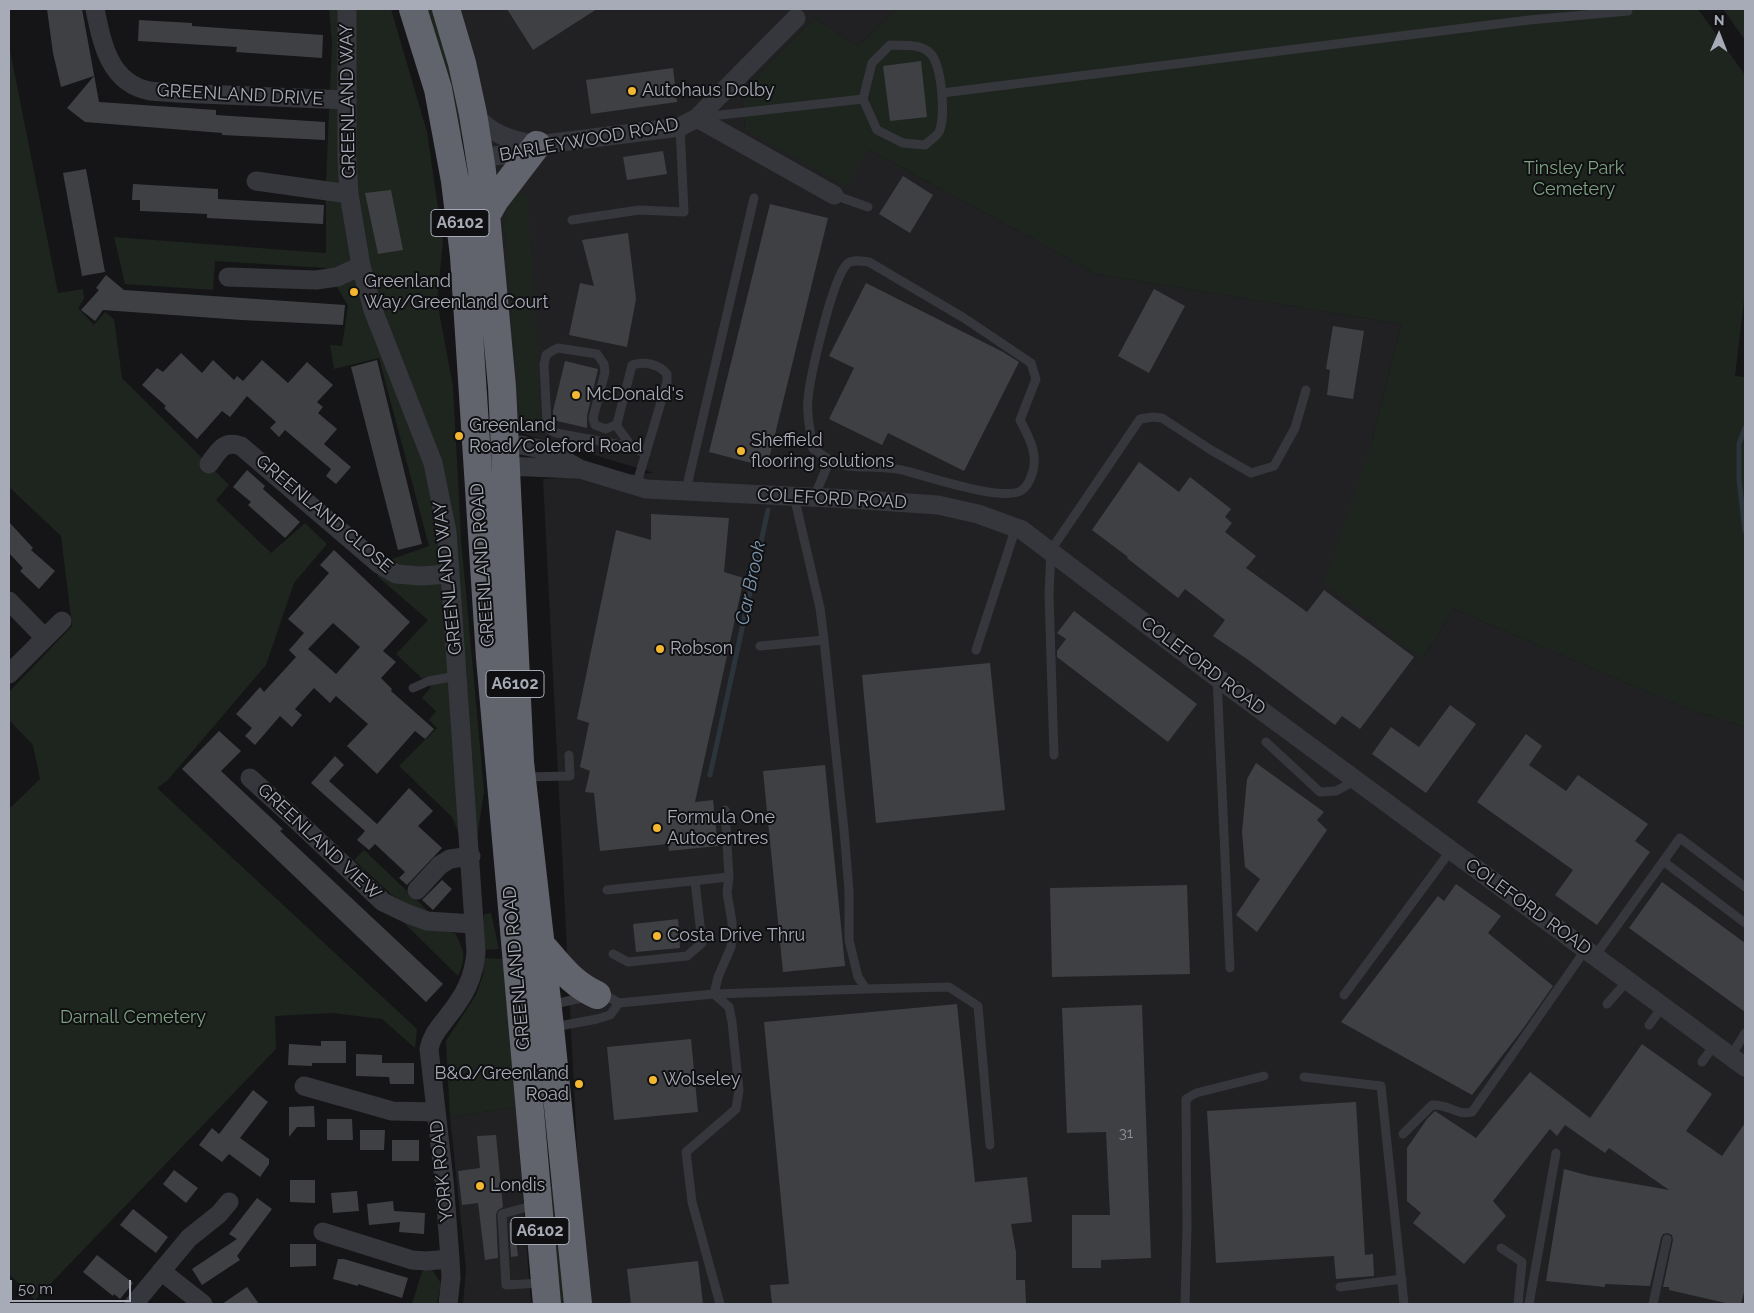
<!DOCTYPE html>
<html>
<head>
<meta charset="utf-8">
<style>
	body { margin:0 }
	#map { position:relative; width:1754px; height:1313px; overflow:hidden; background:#151517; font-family:Raleway,sans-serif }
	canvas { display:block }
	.frame { position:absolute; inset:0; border:10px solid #a7abb7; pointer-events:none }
	.north { position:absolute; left:1694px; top:10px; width:50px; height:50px; -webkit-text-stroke:4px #101012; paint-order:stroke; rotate:1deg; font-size:14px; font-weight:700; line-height:20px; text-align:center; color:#a7abb7 }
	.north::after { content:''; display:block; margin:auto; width:18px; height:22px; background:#a7abb7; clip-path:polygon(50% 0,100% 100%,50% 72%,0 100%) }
	.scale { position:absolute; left:10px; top:1280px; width:121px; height:22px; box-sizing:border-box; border:2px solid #a7abb7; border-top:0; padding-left:6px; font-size:15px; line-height:18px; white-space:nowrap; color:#a7abb7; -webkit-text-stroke:4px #101012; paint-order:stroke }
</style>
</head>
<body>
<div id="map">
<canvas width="1754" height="1313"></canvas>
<div class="frame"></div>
<div class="north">N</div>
<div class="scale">50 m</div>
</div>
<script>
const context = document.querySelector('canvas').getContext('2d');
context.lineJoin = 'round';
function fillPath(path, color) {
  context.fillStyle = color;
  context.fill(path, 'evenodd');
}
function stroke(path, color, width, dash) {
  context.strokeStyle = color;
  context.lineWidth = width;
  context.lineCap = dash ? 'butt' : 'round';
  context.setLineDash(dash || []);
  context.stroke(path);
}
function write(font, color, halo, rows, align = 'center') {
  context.font = font + ' Raleway,sans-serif';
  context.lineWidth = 4;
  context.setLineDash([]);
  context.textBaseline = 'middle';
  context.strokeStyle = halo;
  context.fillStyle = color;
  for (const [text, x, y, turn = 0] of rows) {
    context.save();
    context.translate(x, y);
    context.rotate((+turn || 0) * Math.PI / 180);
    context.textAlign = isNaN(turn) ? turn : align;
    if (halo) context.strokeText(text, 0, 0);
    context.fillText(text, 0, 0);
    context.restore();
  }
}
const built = new Path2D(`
	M440 9H897L858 46 814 18 742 91 745 129 868 149 1097 274 1401 324 1370 449 1422 659 1454 609 1683 707 1745 727V1304H585L543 479 654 473 518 432 508 323Z
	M516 1107 531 1304H463L466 1269 450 1117Z`);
const green = new Path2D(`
	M329 9H391L427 132 443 242 437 301 453 386 461 538 484 791 477 839 460 837 452 817 399 766 437 728 429 720 436 711 422 698 431 687 396 654 428 620 377 576 389 560 429 546 379 358 334 369 330 345 342 346 348 306 326 268 215 261 213 290 125 284 114 237 326 253V182L332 43Z
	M425 9H435L447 55 465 141 456 128Z
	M897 9H1698L1745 75V292L1735 376 1745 377V727L1683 707 1454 609 1422 659 1324 583 1370 449 1401 324 1097 274 868 149 846 187 745 129 742 91 814 18 858 46Z
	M1723 9H1745V40Z
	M9 45 58 293 83 289 84 299 78 308 94 325 105 312 114 319 122 378 229 485 216 500 271 553 305 523 327 544 294 583 266 665 167 781 157 788 417 1029 415 1048 382 1019 332 1013 275 1016 276 1049 35 1300 9 1274V809L40 779 33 745 9 720V692L72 626 61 536 9 487Z
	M519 191 528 199 542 434 522 418 519 411 504 225C506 213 509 200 519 191Z
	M364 850 427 910 425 913 392 895 354 860Z
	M491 913 499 949 484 950 482 919 485 914Z
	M404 923 455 933C464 951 467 957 458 976Z
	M484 958 503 959 516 1107 450 1117 446 1041 476 995 483 975Z
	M556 1186 567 1304H554L543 1187Z
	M428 1268 433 1271 441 1283 437 1304H412L422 1272Z`);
const stream = new Path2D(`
	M1745 428 1739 444V480L1745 531
	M710 775 768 510`);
const building = new Path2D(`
	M47 9H82L99 102 216 110V115L325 122V140L222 135V133L85 122 67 108 94 76 61 87 53 53Z
	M507 9H597L533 50Z
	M139 20 192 23V26L323 35 322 58 236 52 237 47 138 41Z
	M921 61 927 117 890 121 883 66Z
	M673 68 677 102 591 114 586 80Z
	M663 151 667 174 627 180 623 157Z
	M86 169 105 272 82 276 63 173Z
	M903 176 933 195 910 233 879 214Z
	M133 184 218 189V199L324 205 323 224 207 218V214L140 211V200H132Z
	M391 190 403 250 378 254 365 193Z
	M770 204 828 218 767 467 709 452Z
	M628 233 636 299 627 347 569 335 580 283 594 286 582 240Z
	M106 275 124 290 345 305 343 325 242 320 103 310 95 321 81 310 99 290 96 288Z
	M866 283 1003 352 1019 362 964 471 888 433 882 445 829 419 854 368 829 356Z
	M1154 289 1185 306 1149 373 1118 356Z
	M1333 326 1364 331 1353 399 1327 395 1330 370 1326 369Z
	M181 353 202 373 213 360 234 380 237 376 243 381 262 360 288 383 307 362 333 385 317 402 323 407 318 413 337 429 324 444 351 467 336 484 326 476 331 469 285 430 279 437 270 428 276 422 247 396 230 417 222 411 197 439 164 408 166 406 142 385 157 368 163 372Z
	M377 360 422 544 398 550 351 367Z
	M565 361 598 369 587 416V428L553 420V411Z
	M1139 462 1179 492 1190 477 1231 509 1225 517 1232 523 1225 532 1256 556 1246 568 1307 612 1324 590 1414 657 1360 729 1342 716 1335 725 1247 659 1213 636 1225 620 1185 589 1178 598 1127 558 1128 557 1092 530Z
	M247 470 265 486 263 489 300 522 285 538 248 505 251 502 233 487Z
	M651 514 729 518 724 572 744 578 695 802 713 800 718 846 669 851 668 844 600 851 594 793 585 792 590 771 580 767 589 723 577 719 616 530 651 540Z
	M9 522 33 548 31 550 55 571 39 589 20 571 23 568 9 553Z
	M334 550 410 622 383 651 396 662 381 678 392 689 391 691 434 729 425 739 415 731 377 774 347 746 368 724 336 696 330 703 314 688 295 709 302 715 292 727 280 716 255 745 245 736 252 728 236 714 260 687 264 692 296 657 289 650 304 633 288 619 329 573 320 565ZM333 623 360 647 336 674 308 649Z
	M1074 611 1197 704 1168 742 1057 657V651L1066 639 1057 633Z
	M990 663 1005 810 876 823 862 675Z
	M1450 705 1476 724 1426 793 1372 754 1391 727 1419 747Z
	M219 731 241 751 221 771 283 829 280 831 443 984 426 1002 182 769Z
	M1526 734 1542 746 1529 765 1566 791 1578 775 1648 824 1635 841 1650 852 1597 925 1555 895 1573 870 1477 802Z
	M335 756 344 765 329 781 377 824 409 788 433 811 418 826 442 848 407 885 399 878 405 872 375 844 369 850 357 840 365 831 311 783Z
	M1256 763 1324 812 1317 820 1327 830 1257 932 1236 915 1260 879 1245 867 1242 832 1247 779Z
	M825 765 845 966 783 972 763 771Z
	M442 880 452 889 433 910 422 900Z
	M1662 882 1745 943V1012L1629 928Z
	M1456 884 1501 916 1488 933 1553 986 1522 1030 1472 1095 1341 1022 1438 896 1444 901Z
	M1187 885 1190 974 1052 977 1050 888Z
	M678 919 680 948 636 952 633 924Z
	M957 1004 975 1182 1027 1177 1032 1222 1011 1224 1016 1252V1280H1025L1026 1304H772L770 1285 789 1284 764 1022Z
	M1142 1005 1151 1258 1101 1260V1268H1072V1215H1110L1106 1132 1067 1133 1062 1008Z
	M691 1039 698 1112 614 1120 607 1047Z
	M321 1041H346V1063H312V1066L288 1065 289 1044 321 1046Z
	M1642 1044 1712 1094 1686 1131 1722 1156 1745 1123V1289L1741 1304H1730L1669 1290V1287H1663L1673 1240 1672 1235 1668 1233 1663 1234 1661 1238 1650 1286 1605 1284V1287L1546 1281 1564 1169 1590 1176 1669 1190 1609 1148 1605 1153 1565 1125 1557 1136 1550 1129 1493 1201 1506 1216 1464 1264 1413 1223 1421 1213 1407 1201V1148L1427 1119 1435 1111 1476 1138 1530 1072 1590 1118Z
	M356 1054 382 1055V1063H414V1084H390L389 1077 356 1076Z
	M253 1090 268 1102 240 1138 269 1159V1164L260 1177 229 1154 222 1162 199 1145 212 1128 219 1134Z
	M1356 1102 1365 1255 1373 1254 1374 1276 1336 1279 1334 1256 1216 1263 1207 1111Z
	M314 1106 315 1127H297L289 1137V1107Z
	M327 1119H352L353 1140H327Z
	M360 1130H385L384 1150H360Z
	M496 1135 503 1207 498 1210 496 1214 498 1258 485 1260 478 1203 462 1205 458 1171 480 1168 477 1136Z
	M392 1140H419V1161H392Z
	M174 1170 198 1188 186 1203 163 1184Z
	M290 1180H315V1203L290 1202Z
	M357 1191 359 1211 333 1213 331 1193Z
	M257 1198 272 1209 237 1256 240 1260 202 1285 192 1269 237 1239 229 1234Z
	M393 1201 394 1211 425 1213 424 1234 399 1232 400 1222 369 1225 367 1204Z
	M133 1209 168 1237 156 1253 120 1225Z
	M509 1223H514L518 1256 511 1257Z
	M290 1244H316V1266L290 1267Z
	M97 1255 133 1283 120 1299 114 1294 113 1296 83 1272Z
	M338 1259H344L408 1278 402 1298 358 1284V1286L333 1279Z
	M698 1261 703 1304H631L627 1269Z
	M247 1287 259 1304H222Z`);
const lane = new Path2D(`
	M942 93 1529 20 1628 11
	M702 117 863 99 872 63 890 45C904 46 919 43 930 53 942 65 946 117 939 132 936 137 929 141 925 145L903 143 877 130 863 99
	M834 195 868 207
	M572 220 639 210 684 212 680 127
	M617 424 618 428 632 447
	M636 486 667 382V374C659 364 644 361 632 365L617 424 606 429 595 425 593 418 605 372 604 364 597 354 558 348 552 351 546 355 544 365 547 423 549 429 556 433 632 447 646 454
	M686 490 754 198
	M794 496 820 608 824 640 844 830 849 891V940L858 977 866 989 949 987 978 1006 990 1145
	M814 497 830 460 813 449C811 433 806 415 808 399 810 377 832 279 847 264 852 259 862 261 869 262L964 318 1031 363 1036 379 1020 420C1029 437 1039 455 1032 474 1030 480 1027 487 1022 490 1005 503 927 476 906 471 887 466 868 468 848 466 842 465 836 462 830 460
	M760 646 824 640
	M976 650 1016 527
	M1217 679 1230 968
	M413 688 429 681 457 676
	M1266 742 1320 792 1336 791 1356 780
	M1054 755 1049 594 1051 550 1140 419 1153 417 1162 418 1211 450 1251 473 1274 466 1295 428 1306 390
	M524 777 570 776 569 755
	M725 810 729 877 727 893 732 922V939L731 947 718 977 714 994 866 989
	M1663 861 1745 923
	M607 890 729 877
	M613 954 628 962 687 956 702 943 695 881
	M1595 956 1680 838 1745 887
	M599 995H605L619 1003 714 994 729 1007 732 1022 739 1090 736 1109 686 1152 692 1202 720 1304
	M1344 995 1451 850
	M1607 1004 1628 980
	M550 1005 586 997
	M1649 1025 1663 1006
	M554 1027 597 1019 610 1015 619 1003
	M1731 1056 1745 1033
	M1702 1062 1715 1044
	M1304 1077 1381 1086 1404 1304
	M1403 1134 1432 1105C1450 1104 1456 1116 1472 1112L1586 949
	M535 1205 502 1214 506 1285 542 1283
	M1501 1248 1522 1262 1518 1304
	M1340 1287 1402 1279
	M1185 1304 1187 1228 1186 1099 1196 1093 1264 1076
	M1529 1304 1556 1153
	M1653 1304 1667 1239`);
const street = new Path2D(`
	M95 9C102 43 109 83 150 91 159 92 168 92 177 93L347 100
	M347 9V157L349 194 361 266 373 310 433 463 447 532 450 574 476 952C474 978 464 996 448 1016 440 1027 432 1034 429 1049L444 1180 450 1259 451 1278 448 1304
	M473 114C493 135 508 139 536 145
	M697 118 834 195
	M480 158 509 154 537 145 680 127 697 118 796 18
	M256 181 349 194
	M228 277 316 280 337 277 361 266
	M505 445H521L546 450 580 469 646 489 849 499 938 505 978 514 1022 530 1216 677 1745 1067
	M209 464C219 451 223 440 241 446L379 564 396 574 421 576 450 574
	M506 466 577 469
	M9 601 45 638
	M9 674 62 621
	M250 778 293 817 383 902 408 914 427 921 474 924
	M417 890 440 865 450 859 471 856
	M304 1086 392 1111 436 1112
	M323 1232 412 1260 426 1261 450 1259
	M161 1271 203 1304
	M134 1304 189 1238 219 1214 229 1202`);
const highway = new Path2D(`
	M413 9 438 89 455 181 464 256 490 658 547 1304
	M446 9 462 63 473 114 482 171 502 387 520 762 550 1027 578 1304
	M486 216 495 200 537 145
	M542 946C561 967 571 983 597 995`);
const markers = [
	[632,91,5,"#f3b731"],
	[354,292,5,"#f3b731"],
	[576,395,5,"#f3b731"],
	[459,436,5,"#f3b731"],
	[741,451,5,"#f3b731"],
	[660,649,5,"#f3b731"],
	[657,828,5,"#f3b731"],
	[657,936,5,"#f3b731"],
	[653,1080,5,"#f3b731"],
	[579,1084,5,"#f3b731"],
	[480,1186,5,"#f3b731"]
];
const numberNames = [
	["31",1126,1133]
];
const shields = [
	[460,223,58],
	[515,684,58],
	[540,1231,58]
];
const shieldNames = [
	["A6102",460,223],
	["A6102",515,684],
	["A6102",540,1231]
];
const poiNames = [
	["Autohaus Dolby",642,91],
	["Greenland",364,282],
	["Way/Greenland Court",364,303],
	["McDonald's",586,395],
	["Greenland",469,426],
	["Road/Coleford Road",469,447],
	["Sheffield",751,441],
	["flooring solutions",751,462],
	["Robson",670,649],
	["Formula One",667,818],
	["Autocentres",667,839],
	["Costa Drive Thru",667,936],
	["B&Q/Greenland",569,1074,"right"],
	["Road",569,1095,"right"],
	["Wolseley",663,1080],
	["Londis",490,1186]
];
const streetNames = [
	["GREENLAND DRIVE",240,95,3],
	["GREENLAND WAY",348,101,-91],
	["BARLEYWOOD ROAD",589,140,-10],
	["COLEFORD ROAD",832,499,3],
	["GREENLAND CLOSE",324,514,40],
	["GREENLAND ROAD",483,565,-94],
	["GREENLAND WAY",448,578,-96],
	["COLEFORD ROAD",1203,666,37],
	["GREENLAND VIEW",319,842,43],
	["COLEFORD ROAD",1528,907,36],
	["GREENLAND ROAD",517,968,-95],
	["YORK ROAD",442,1171,-96]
];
const parkNames = [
	["Tinsley Park",1574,169],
	["Cemetery",1574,190],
	["Darnall Cemetery",133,1018]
];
const waterNames = [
	["Car Brook",751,583,-78]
];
fillPath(built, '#212124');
fillPath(green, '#1d251e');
stroke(stream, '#2b333b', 5);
fillPath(building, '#3f4044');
stroke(lane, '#36373c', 9);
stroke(street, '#36373c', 19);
stroke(highway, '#62646d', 28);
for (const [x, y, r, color] of markers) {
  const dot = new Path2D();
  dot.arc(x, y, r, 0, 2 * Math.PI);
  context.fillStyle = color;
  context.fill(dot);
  stroke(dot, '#101012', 2);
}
write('15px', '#8d909a', null, numberNames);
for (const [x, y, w] of shields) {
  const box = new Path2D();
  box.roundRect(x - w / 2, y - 13.5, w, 27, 4);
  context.fillStyle = '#101012';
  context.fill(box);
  stroke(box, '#a7abb7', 1);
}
write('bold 16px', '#a7abb7', null, shieldNames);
write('18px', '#a7abb7', '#101012', poiNames, 'left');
write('18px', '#a7abb7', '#101012', streetNames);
write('18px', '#7da281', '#101012', parkNames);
write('italic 19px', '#7d98b2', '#101012', waterNames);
</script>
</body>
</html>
